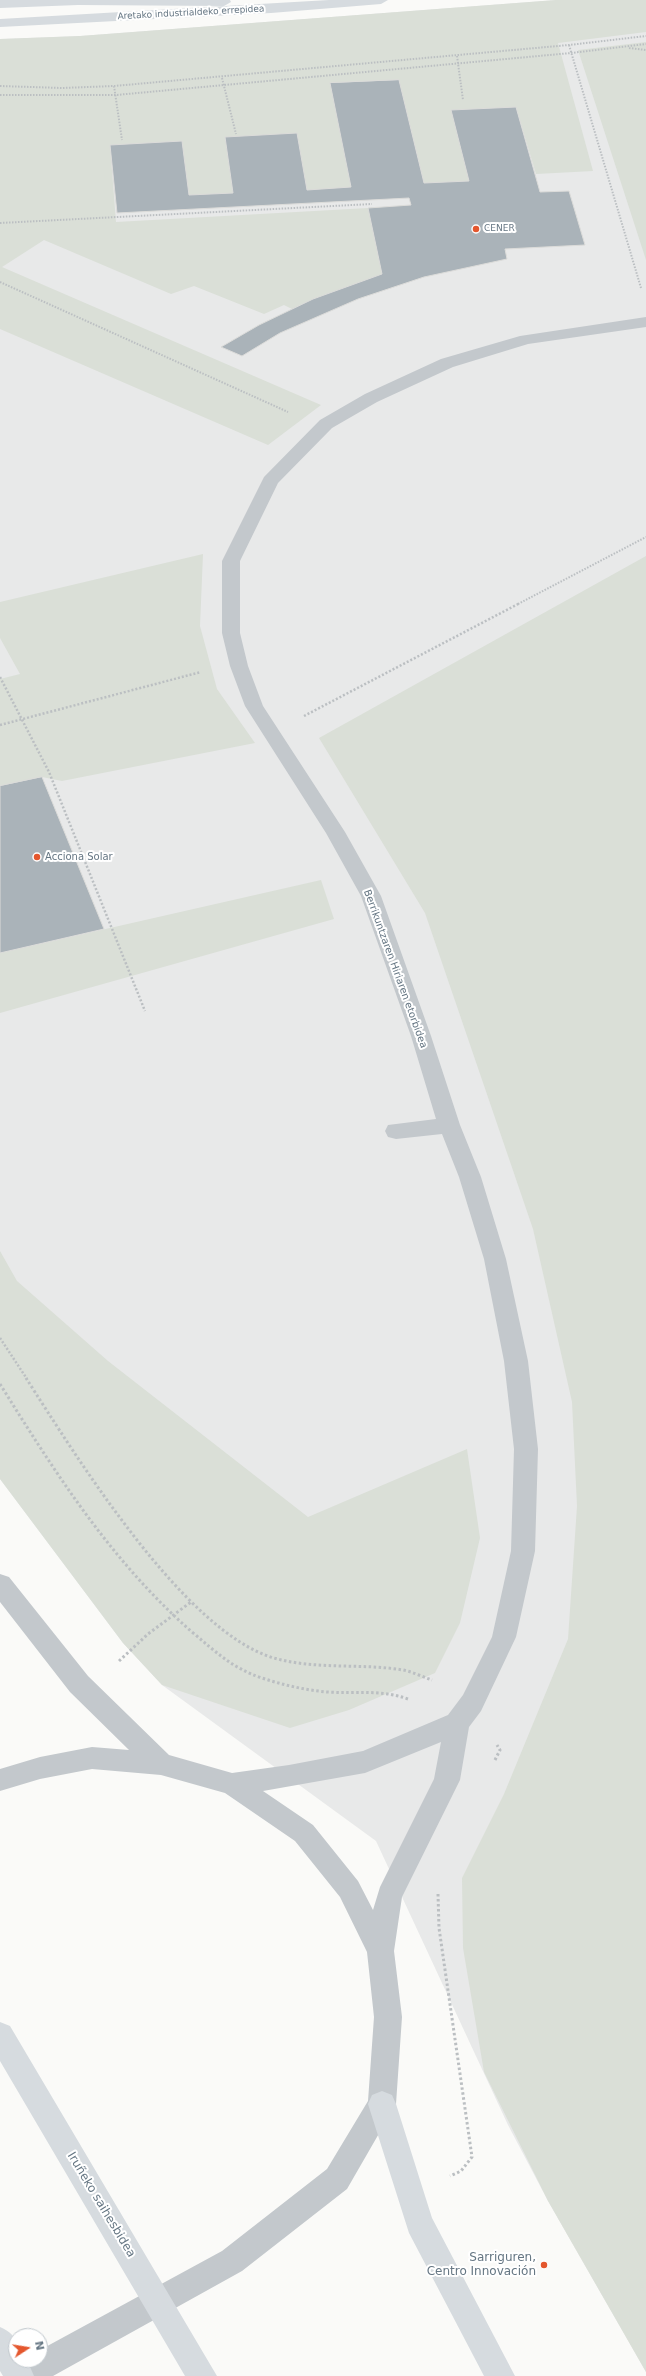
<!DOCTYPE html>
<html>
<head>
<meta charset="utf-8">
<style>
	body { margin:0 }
	#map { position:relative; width:646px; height:2376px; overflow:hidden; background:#fafaf8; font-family:"DejaVu Sans",sans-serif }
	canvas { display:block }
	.north { position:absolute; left:8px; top:2328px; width:40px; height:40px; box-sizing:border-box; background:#fff; border:1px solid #c1c8cd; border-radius:50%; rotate:78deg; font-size:11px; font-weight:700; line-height:16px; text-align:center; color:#657683 }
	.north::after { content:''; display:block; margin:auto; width:14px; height:18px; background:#e4572e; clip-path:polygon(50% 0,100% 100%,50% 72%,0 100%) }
</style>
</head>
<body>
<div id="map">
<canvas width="646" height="2376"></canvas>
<div class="north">N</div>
</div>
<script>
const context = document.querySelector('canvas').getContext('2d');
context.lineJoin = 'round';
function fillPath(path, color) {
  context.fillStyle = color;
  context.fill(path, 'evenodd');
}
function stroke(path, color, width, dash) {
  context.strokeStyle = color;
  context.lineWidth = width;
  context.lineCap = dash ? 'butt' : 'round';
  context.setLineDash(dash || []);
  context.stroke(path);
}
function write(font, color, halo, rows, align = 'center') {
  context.font = font + ' "DejaVu Sans",sans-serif';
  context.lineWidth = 4;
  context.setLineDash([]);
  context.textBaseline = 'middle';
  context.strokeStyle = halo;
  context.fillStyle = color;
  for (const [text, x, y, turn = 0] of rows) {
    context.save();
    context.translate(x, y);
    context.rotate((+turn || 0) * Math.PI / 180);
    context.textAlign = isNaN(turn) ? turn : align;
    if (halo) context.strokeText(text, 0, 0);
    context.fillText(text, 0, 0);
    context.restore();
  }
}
const built = new Path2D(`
	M556 0H646V2372L548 2201 508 2125 376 1841 162 1685 123 1643 0 1479V39L80 36Z`);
const green = new Path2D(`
	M556 0H646V32L558 43 593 171 536 174 516 107 451 110 469 181 424 183 399 80 330 83 351 187 307 190 297 134 225 137 233 193 189 195 182 141 110 145 116 222 368 208 382 274 313 299 292 309 284 305 264 314 194 286 171 294 44 240 2 267 321 405 268 445 0 329V39L80 36Z
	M646 42V260L578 50Z
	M203 554 200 626 217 689 255 743 62 781 42 777 0 786V679L20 674 0 638V602Z
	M646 556V2372L548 2201 484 2072 463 1948 462 1878 504 1794 568 1639 577 1506 572 1402 533 1229 425 913 319 738Z
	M321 880 334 919 0 1013V953Z
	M0 1251 17 1281 108 1361 308 1517 467 1449 480 1538 460 1623 435 1673 349 1710 290 1728 162 1685 123 1643 0 1479Z`);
const building = new Path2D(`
	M399 80 424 183 469 181 451 110 516 107 540 192 569 191 585 245 505 249 507 259 424 277 358 299 280 333 242 356 221 347 259 325 313 299 382 274 368 208 411 205 409 198 117 213 110 145 182 141 189 195 233 193 225 137 297 133 307 190 351 187 330 83Z
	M42 777 104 929 0 953V786Z`);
const pathFar2 = new Path2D(`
	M569 45 641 288
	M629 48 646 50
	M457 56 463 100
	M222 78 236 134
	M0 86 62 88 114 86 569 45 646 36
	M114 86 122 140
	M0 95H116L571 53 646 44
	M0 223 372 204
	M0 282 288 412
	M518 604 646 537`);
const pathFar1 = new Path2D(`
	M0 677 49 772 145 1011
	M304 716 520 603
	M0 725 201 672
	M0 1338 27 1379`);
const path = new Path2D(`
	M26 1378C76 1456 184 1632 274 1658 316 1670 361 1663 403 1670 413 1672 423 1677 432 1680
	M0 1384C56 1474 112 1562 192 1632 216 1652 232 1668 262 1678 283 1685 305 1690 327 1692 356 1694 380 1689 408 1699
	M119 1661 148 1634 191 1602
	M495 1760 500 1750 497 1745
	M438 1894 439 1928 472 2157 461 2171 450 2176`);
const minor = new Path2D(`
	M646 317V327L528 344 453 367 377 402 332 428 278 483 240 561V633L248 666 263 706 345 832 381 896 431 1036 460 1125 481 1177 506 1259 528 1361 538 1449 535 1551 516 1637 481 1711 469 1727 460 1780 402 1897 394 1951 402 2017 396 2104 347 2189 242 2271 53 2376H8C15 2360 24 2360 40 2360V2350L222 2251 327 2169 368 2101 374 2017 367 1952 340 1897 295 1841 225 1793 161 1775 92 1769 40 1779 0 1791V1769L40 1757 92 1747 129 1750 70 1692 0 1602V1574L9 1577 88 1676 169 1755 232 1773 289 1765 363 1751 448 1715 463 1695 492 1637 511 1551 514 1449 504 1361 484 1259 459 1177 442 1134 396 1139 388 1137 385 1131 388 1125 436 1119 411 1036 361 896 326 833 245 706 230 666 222 633V561L264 477 320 420 365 394 441 359 520 336ZM441 1742 434 1779 380 1887 373 1910 358 1881 313 1825 263 1791 365 1773Z`);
const major = new Path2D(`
	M329 0H388L381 4 271 13 0 27V19Z`);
const highway = new Path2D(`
	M0 0H230L231 2 224 6 78 5 0 8Z
	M0 2022 10 2026 217 2376H185L0 2061Z
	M382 2091 392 2095 396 2104 432 2218 515 2376H484L409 2233 368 2104 372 2095Z
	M0 2327C18 2335 16 2342 16 2360H27L34 2376H3L0 2371Z`);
const markers = [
	[476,229,4,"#e4572e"],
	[37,857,4,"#e4572e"],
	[544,2265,4,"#e4572e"]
];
const farStreetnames = [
	["Aretako industrialdeko errepidea",191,13,-3]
];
const farPoinames = [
	["CENER",484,229]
];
const poiNames = [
	["Acciona Solar",45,857]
];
const streetNames = [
	["Berrikuntzaren Hiriaren etorbidea",395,969,70]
];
const nearStreetnames = [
	["Iruñeko saihesbidea",101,2205,59]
];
const nearPoinames = [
	["Sarriguren,",536,2258],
	["Centro Innovación",536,2272]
];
fillPath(built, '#e8e9e9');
fillPath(green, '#dadfd7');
fillPath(building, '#aab3b9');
stroke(building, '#dcdcda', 1);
stroke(pathFar2, '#bbbfc2', 2, [1.5, 1.5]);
stroke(pathFar1, '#bbbfc2', 2.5, [2, 2]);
stroke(path, '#bbbfc2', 3, [2.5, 2.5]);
fillPath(minor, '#c3c8cc');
fillPath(major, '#d6dbdf');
fillPath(highway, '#d6dbdf');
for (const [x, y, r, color] of markers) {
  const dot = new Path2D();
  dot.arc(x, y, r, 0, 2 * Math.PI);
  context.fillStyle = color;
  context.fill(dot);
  stroke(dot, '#fff', 1.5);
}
write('9px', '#657683', '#fff', farStreetnames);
write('9px', '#657683', '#fff', farPoinames, 'left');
write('10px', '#657683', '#fff', poiNames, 'left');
write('10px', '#657683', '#fff', streetNames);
write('12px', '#657683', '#fff', nearStreetnames);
write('12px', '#657683', '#fff', nearPoinames, 'right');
</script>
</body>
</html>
